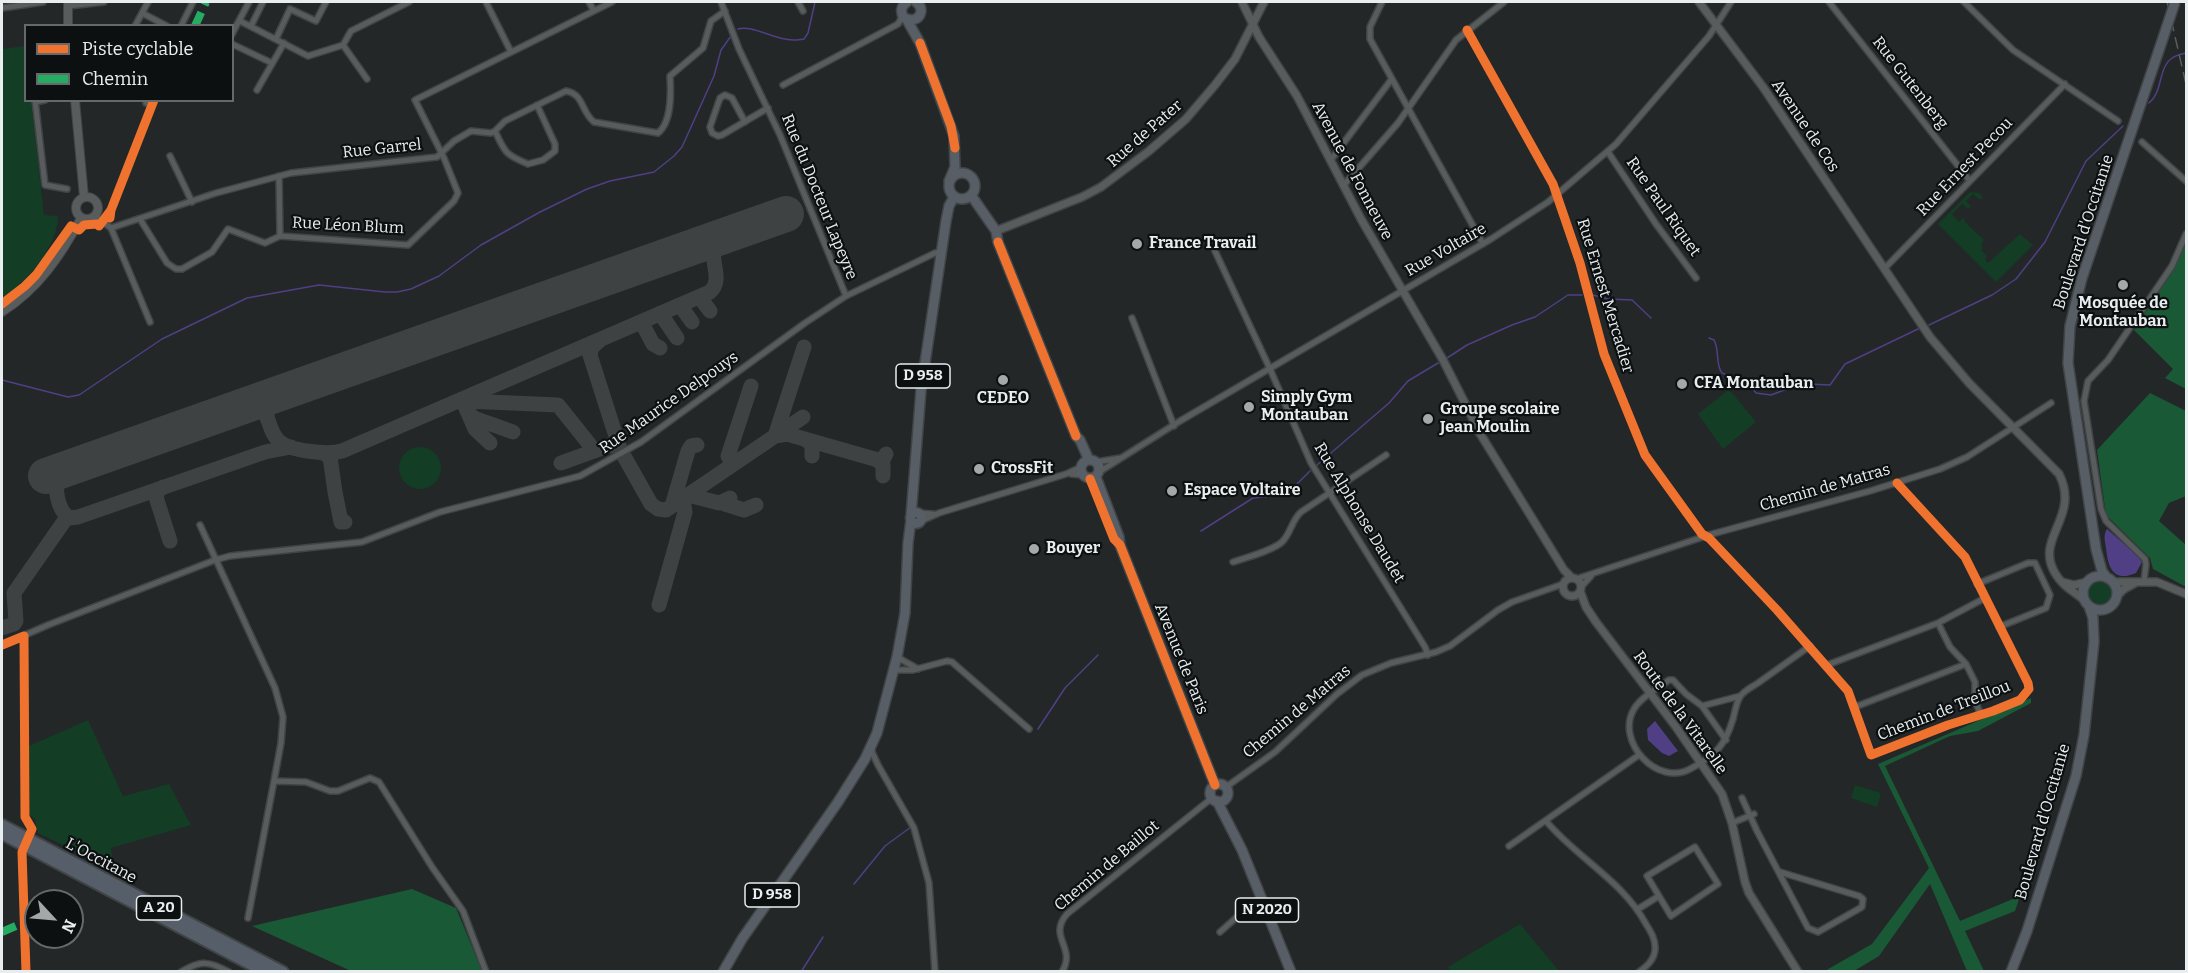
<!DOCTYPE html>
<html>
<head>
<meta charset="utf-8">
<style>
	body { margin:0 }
	#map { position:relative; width:2188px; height:973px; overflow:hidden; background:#232728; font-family:Bitter,serif }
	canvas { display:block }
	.frame { position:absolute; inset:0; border:3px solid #e8eef0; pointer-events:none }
	.legend { position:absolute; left:24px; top:24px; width:210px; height:78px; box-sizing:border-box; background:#0d1011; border:2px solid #65696a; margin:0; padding:8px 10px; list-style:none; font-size:18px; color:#e8eef0 }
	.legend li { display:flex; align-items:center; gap:12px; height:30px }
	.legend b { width:30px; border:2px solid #65696a }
	.north { position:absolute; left:24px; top:889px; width:60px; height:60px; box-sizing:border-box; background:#0d1011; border:2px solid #65696a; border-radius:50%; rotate:116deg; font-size:16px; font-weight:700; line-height:24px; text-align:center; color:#e8eef0 }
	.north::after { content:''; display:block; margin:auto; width:21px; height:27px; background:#a3a8aa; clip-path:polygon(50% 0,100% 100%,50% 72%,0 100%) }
</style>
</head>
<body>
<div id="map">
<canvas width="2188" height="973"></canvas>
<div class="frame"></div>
<ul class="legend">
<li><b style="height:8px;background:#ef722f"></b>Piste cyclable</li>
<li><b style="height:8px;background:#26ab63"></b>Chemin</li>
</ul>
<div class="north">N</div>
</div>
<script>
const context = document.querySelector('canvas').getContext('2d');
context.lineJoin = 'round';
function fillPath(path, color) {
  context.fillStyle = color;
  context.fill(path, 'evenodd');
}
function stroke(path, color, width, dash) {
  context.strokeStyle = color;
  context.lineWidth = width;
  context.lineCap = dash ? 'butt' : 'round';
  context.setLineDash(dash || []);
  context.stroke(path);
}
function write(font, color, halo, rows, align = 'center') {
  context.font = font + ' Bitter,serif';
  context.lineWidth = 4.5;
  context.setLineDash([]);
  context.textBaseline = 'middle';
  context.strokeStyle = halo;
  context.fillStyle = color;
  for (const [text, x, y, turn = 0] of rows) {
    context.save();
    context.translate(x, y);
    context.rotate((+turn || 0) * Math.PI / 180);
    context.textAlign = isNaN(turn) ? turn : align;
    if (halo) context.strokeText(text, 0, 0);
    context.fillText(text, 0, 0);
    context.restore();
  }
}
const green = new Path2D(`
	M25 46 26 100 31 101 44 215 58 216C58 246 27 282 2 298V49Z
	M1970 192 1979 193 1983 197 1980 200 1973 194 1966 201 1971 206 1968 209 1962 204 1952 214 1959 222 1964 217 1965 222 1984 240 1981 245 1983 248 1981 250 1987 256 1985 260 1988 263 2020 234 2033 245 1996 282 1938 224Z
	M1728 390 1733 394 1756 422 1723 449 1698 414Z
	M399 468a21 21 0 1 1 42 0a21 21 0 1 1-42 0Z
	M2088 593a12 12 0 1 1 24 0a12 12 0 1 1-24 0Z
	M88 720 123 796 169 784 191 825 111 848 114 870 38 833 35 819 30 815 29 746Z
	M1855 785 1881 793 1877 807 1851 798Z
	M1520 924 1559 971H1450L1448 967Z`);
const forest = new Path2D(`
	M2186 243V389L2165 378 2173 369 2134 330 2172 272Z
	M2150 393 2186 411V496L2169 503 2159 521 2186 545V587L2153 569 2150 558 2106 515 2097 450Z
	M2031 698V703L1978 731 1950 736 1885 766 1960 921 2020 896 2015 911 1965 931 1984 971H1967L1930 884 1879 956 1854 971 1823 972 1872 944 1929 868 1878 764Z
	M412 889 456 908 482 971H351L252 926Z`);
const water = new Path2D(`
	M2107 529 2138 556 2142 562 2136 573C2113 583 2108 567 2106 548 2105 541 2103 535 2107 529Z
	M1655 721 1678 751 1669 756 1662 753 1648 740 1647 729Z`);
const stream = new Path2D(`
	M738 29C755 24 780 45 804 39L808 33 815 2
	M2149 103C2163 92 2158 68 2172 58 2176 55 2182 54 2186 53
	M1593 295 1608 299 1632 300 1651 318
	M1929 325 1992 295 2016 279 2045 242 2086 161 2123 126
	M1709 338 1714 340C1720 351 1715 364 1722 373L1749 384 1756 393 1771 395 1795 386
	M1447 358 1467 345 1512 325 1535 317 1568 295H1582
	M2 380 68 397 79 395 162 339 247 298 319 285 385 292H397L411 289 439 276 481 245 540 212 587 189 610 181 654 172 674 156 682 147 714 76 721 50 731 36
	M1808 384 1830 385 1845 364 1918 329
	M1317 465 1389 403 1408 381 1438 363
	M1201 531 1253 498 1280 495 1297 484 1310 471
	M1038 729 1065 688 1098 655
	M854 884 885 846 911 827
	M801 972 823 937`);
const taxiway = new Path2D(`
	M676 253 702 246 710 252 714 260
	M696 298 701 299 710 311
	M677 306 682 308 692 322
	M657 315 662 316 677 338
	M638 323 643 325 653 344 660 348
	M599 341 592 347 590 355 620 449 651 504 658 509 666 510 803 417
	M297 387C289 390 277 393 271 399 265 405 266 413 268 420 271 428 273 436 279 441 289 451 328 455 342 451L710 292C727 277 701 252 722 238 729 233 740 230 749 227
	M462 399 475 429 490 443
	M465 401 558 405 590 445
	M243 407C254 408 263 408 268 420
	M467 411 474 418 513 432
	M775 436 787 434 878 460 884 458 886 454
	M775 436 804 347
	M804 439 812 444V456
	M323 453 330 457 335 492 341 522H345
	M876 459 883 465V476
	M85 463C77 466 68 468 63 474 51 484 58 510 69 518L78 517 265 452 291 447
	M561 463 608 446H614L620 449
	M733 464 728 456 751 386
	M163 487 158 491 156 497 170 541
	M688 495 719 503 730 498
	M725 504 744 510 756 505
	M672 506 688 451 691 446 697 445
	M659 605 685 512 683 498
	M2 628 14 624 16 621 14 593 65 520 69 518`);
const runway = new Path2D(`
	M46 476 786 214`);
const minor = new Path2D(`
	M486 2 511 52
	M589 2 594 11
	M721 2 739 49 780 135 846 296
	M798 2 803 11
	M1382 2 1370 27V39L1483 244
	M1829 2 1970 181
	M1964 2 2013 50 2118 121
	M68 6 104 2
	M2 8 43 2
	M142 13 167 26
	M240 21 308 56 343 45 351 31 409 2
	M135 26 148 2
	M181 26 193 2
	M251 26 263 2
	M1467 30 1553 184 1580 263 1604 354 1645 455 1702 534 1709 538 1777 610 1848 691 1871 755 1948 725 1993 711 2020 700 2029 689 2028 683 1965 557 1897 483
	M232 34 249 2
	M276 39 290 9 316 21 326 2
	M232 44 272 63
	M343 45 367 79
	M783 85 898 24 903 15
	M257 90 284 43
	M35 100 45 185 67 189
	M35 102 45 100
	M146 103 147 100
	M745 122 732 98 725 95 720 98 710 127 712 133 718 136 722 135 768 108
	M495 131C505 153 506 155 528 164L543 160 555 151V144L537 105
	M2142 142 2186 181
	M1608 152 1656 224 1696 278
	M170 156 192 202
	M1330 161 1391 80
	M279 176 280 236 408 245 454 201 458 193 444 158 415 100 612 2
	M1343 186 1398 123 1456 40 1504 2
	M95 216 111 228 150 322
	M140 219 167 263 176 269H182L212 252 228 229 265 243 280 236
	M111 228 216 193 291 173 437 157 454 141 471 131 491 133 495 131 505 121 566 91C584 94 581 112 594 122L658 133C672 122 671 93 670 76L703 48 711 21 725 11
	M1215 251 1270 369 1311 463 1425 647 1428 655
	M1884 269 2065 84
	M1132 318 1174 426
	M1096 462 1121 458
	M1099 472 1180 421 1491 239 1548 202 1616 144 1709 36 1731 2
	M1071 474 1082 475
	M919 513 933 514
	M921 521 939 513 1066 474 1081 467
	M200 525 275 688 283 717 281 743 274 781 306 782 330 791H338L370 778 379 782 432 867 463 911 486 972
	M1233 562C1245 558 1275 550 1283 541 1291 532 1292 520 1301 512L1386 455
	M1576 579 1712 534 1870 491 1940 469 1967 457 2051 403
	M2144 581 2146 564 2145 559 2106 521 2101 509 2084 401 2088 381 2108 360 2172 266 2186 234
	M1977 584 2028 563H2035L2050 595 2046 608 1999 627
	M1581 587 1591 576
	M24 636 25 817 32 829 31 834
	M2 645 48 625 215 560 230 556 362 542 440 512 580 476 641 442 805 323 846 296 935 253 942 252
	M897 657 918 669
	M1827 665 1938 623
	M893 670H913L947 661 952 662 1029 729
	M1702 706 1686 694 1673 680H1669C1658 688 1641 697 1634 709 1615 741 1657 787 1690 769 1715 756 1725 746 1733 719 1735 712 1736 703 1740 697 1743 691 1752 687 1758 683 1775 671 1793 658 1810 646
	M1855 707 1966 664
	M1981 715 1975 701V682L1966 664 1950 647 1938 623 1985 598
	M1726 740 1702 706 1740 696
	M872 746V752L878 765 914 828 929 883 935 972
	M1226 787 1275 752 1337 694 1362 675 1391 663 1436 652 1450 646 1498 610 1512 602 1563 584
	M1742 798 1757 831 1808 928 1818 932 1862 907 1863 899 1859 896 1780 872
	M1546 821C1577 858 1622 880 1646 924 1651 932 1656 940 1655 950 1654 960 1647 966 1639 972
	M1732 823 1754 814
	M1509 846 1639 755
	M22 852 26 972
	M1638 909 1659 896 1671 916 1718 884 1695 847 1647 876 1659 896
	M248 918 274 781
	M1220 932 1255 901 1262 899
	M181 972C201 960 209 961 229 972
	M1062 972C1077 947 1047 937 1067 914L1212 798`);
const tertiary = new Path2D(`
	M1242 2 1259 37 1297 96 1361 219 1443 360 1478 429
	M1699 2 1763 87 1930 337 1969 383 2059 474C2081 517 2034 538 2055 573 2063 587 2074 591 2085 601
	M996 231 1082 197 1101 187 1149 151 1186 119 1215 85 1235 59 1264 2
	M1476 427 1564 570 1572 578
	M1563 587a9 9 0 1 1 18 0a9 9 0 1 1-18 0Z
	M2062 582 2074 585 2087 582
	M2112 582H2157L2186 594
	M1580 591 1586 607 1596 622 1676 727 1722 794 1732 823 1745 882 1749 893 1798 972
	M2116 597 2124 589 2135 583`);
const secondary = new Path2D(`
	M68 2V26
	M75 100 84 197
	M76 208a11 11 0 1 1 22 0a11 11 0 1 1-22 0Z
	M2 312C38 289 61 256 81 218`);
const primary = new Path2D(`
	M907 2C901 6 900 12 904 18L912 20C922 18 924 8 916 2
	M907 20 920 43 954 136 955 167 949 181
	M949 186a13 13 0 1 1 26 0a13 13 0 1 1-26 0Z
	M971 195 996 231 998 242 1076 436 1080 440 1089 460
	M1081 469a9 9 0 1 1 18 0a9 9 0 1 1-18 0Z
	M1096 477 1119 537 1120 545 1215 785
	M910.5 518a5.5 5.5 0 1 1 11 0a5.5 5.5 0 1 1-11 0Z
	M911 516 921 390 946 221 949 206 954 197
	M2083 593a17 17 0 1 1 34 0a17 17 0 1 1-34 0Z
	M2107 578 2102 571 2096 549 2068 363 2070 326 2082 278 2159 50
	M1210 793a9 9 0 1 1 18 0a9 9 0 1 1-18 0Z
	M1217 801 1242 850 1291 972
	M723 972 742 939 838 802 865 759 877 733 897 657 905 613 908 543 911 520
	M2011 972 2027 931 2076 776 2084 735 2094 642 2093 618 2089 606`);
const motorway = new Path2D(`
	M2 825 283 972
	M2 834 265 972`);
const rail = new Path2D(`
	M2167 2 2186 84`);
const primaryBridge = new Path2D(`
	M2159 50 2175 2`);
const quiet = new Path2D(`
	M195 26 206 2
	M2 932 25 922`);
const cycleway = new Path2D(`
	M1467 30 1553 184 1580 263 1604 354 1645 455 1702 534 1709 538 1777 610 1848 691 1871 755 1948 725 1993 711 2020 700 2029 689 2028 683 1965 557 1897 483
	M920 43 951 126 955 148
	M110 218 111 210 154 100
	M998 242 1076 436
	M2 304 25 286 36 275 71 226 79 230 84 225 97 224 99 226 111 210
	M1090 479 1114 539 1120 545 1215 785
	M2 645 24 636 25 817 32 829 22 852 26 972`);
const markers = [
	[1137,244,6,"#a3a8aa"],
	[2123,285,6,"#a3a8aa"],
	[1003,380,6,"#a3a8aa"],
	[1682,384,6,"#a3a8aa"],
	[1249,407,6,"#a3a8aa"],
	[1428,419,6,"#a3a8aa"],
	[979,469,6,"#a3a8aa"],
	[1172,491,6,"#a3a8aa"],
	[1034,549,6,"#a3a8aa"]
];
const shields = [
	[923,376,54],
	[772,895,54],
	[159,908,45],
	[1267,910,63]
];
const shieldNames = [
	["D 958",923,376],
	["D 958",772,895],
	["A 20",159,908],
	["N 2020",1267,910]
];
const streetNames = [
	["Rue Gutenberg",1910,83,52],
	["Avenue de Cos",1805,126,56],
	["Rue de Pater",1145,134,-41],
	["Rue Garrel",382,149,-6],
	["Rue Ernest Pecou",1965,167,-46],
	["Avenue de Fonneuve",1352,171,62],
	["Rue du Docteur Lapeyre",819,197,68],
	["Rue Paul Riquet",1663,207,55],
	["Rue Léon Blum",348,226,3],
	["Boulevard d'Occitanie",2084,232,-72],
	["Rue Voltaire",1446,250,-30],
	["Rue Ernest Mercadier",1605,296,73],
	["Rue Maurice Delpouys",669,403,-35],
	["Chemin de Matras",1825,488,-16],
	["Rue Alphonse Daudet",1359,513,59],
	["Avenue de Paris",1181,659,68],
	["Chemin de Treillou",1944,711,-21],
	["Chemin de Matras",1297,712,-40],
	["Route de la Vitarelle",1680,713,54],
	["Boulevard d'Occitanie",2043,822,-74],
	["L'Occitane",101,861,28],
	["Chemin de Baillot",1107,866,-40]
];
const poiNames = [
	["France Travail",1149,244],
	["Mosquée de",2123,304,"center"],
	["Montauban",2123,322,"center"],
	["CFA Montauban",1694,384],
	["Simply Gym",1261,398],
	["Montauban",1261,416],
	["CEDEO",1003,399,"center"],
	["Groupe scolaire",1440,410],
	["Jean Moulin",1440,428],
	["CrossFit",991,469],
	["Espace Voltaire",1184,491],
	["Bouyer",1046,549]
];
fillPath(green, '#133d25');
fillPath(forest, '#1a5935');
fillPath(water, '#503f85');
stroke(stream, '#503f85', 1.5);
stroke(taxiway, '#3e4243', 15);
stroke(runway, '#3e4243', 36);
stroke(minor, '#404446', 8);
stroke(tertiary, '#404446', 10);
stroke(secondary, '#404446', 10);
stroke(primary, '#404446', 12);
stroke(motorway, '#404446', 14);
stroke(minor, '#595c5d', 5);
stroke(tertiary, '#595c5d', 7);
stroke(secondary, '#595c5d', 8);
stroke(primary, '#575e65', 9);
stroke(motorway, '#565f69', 10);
stroke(rail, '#5a5d5e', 1.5, [12, 6]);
stroke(primaryBridge, '#404446', 12, []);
stroke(primaryBridge, '#575e65', 9);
stroke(quiet, '#26ab63', 8, [15, 8]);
stroke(cycleway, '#ef722f', 9);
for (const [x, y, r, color] of markers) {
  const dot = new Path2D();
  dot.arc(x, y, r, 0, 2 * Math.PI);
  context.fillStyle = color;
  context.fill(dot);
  stroke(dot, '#0d1011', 2);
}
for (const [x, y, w] of shields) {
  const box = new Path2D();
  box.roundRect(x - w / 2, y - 12, w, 24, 4.5);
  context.fillStyle = '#0d1011';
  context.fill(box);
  stroke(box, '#e8eef0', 1.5);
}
write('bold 15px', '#e8eef0', null, shieldNames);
write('16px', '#e8eef0', '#0d1011', streetNames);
write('bold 16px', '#e8eef0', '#0d1011', poiNames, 'left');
</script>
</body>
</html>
